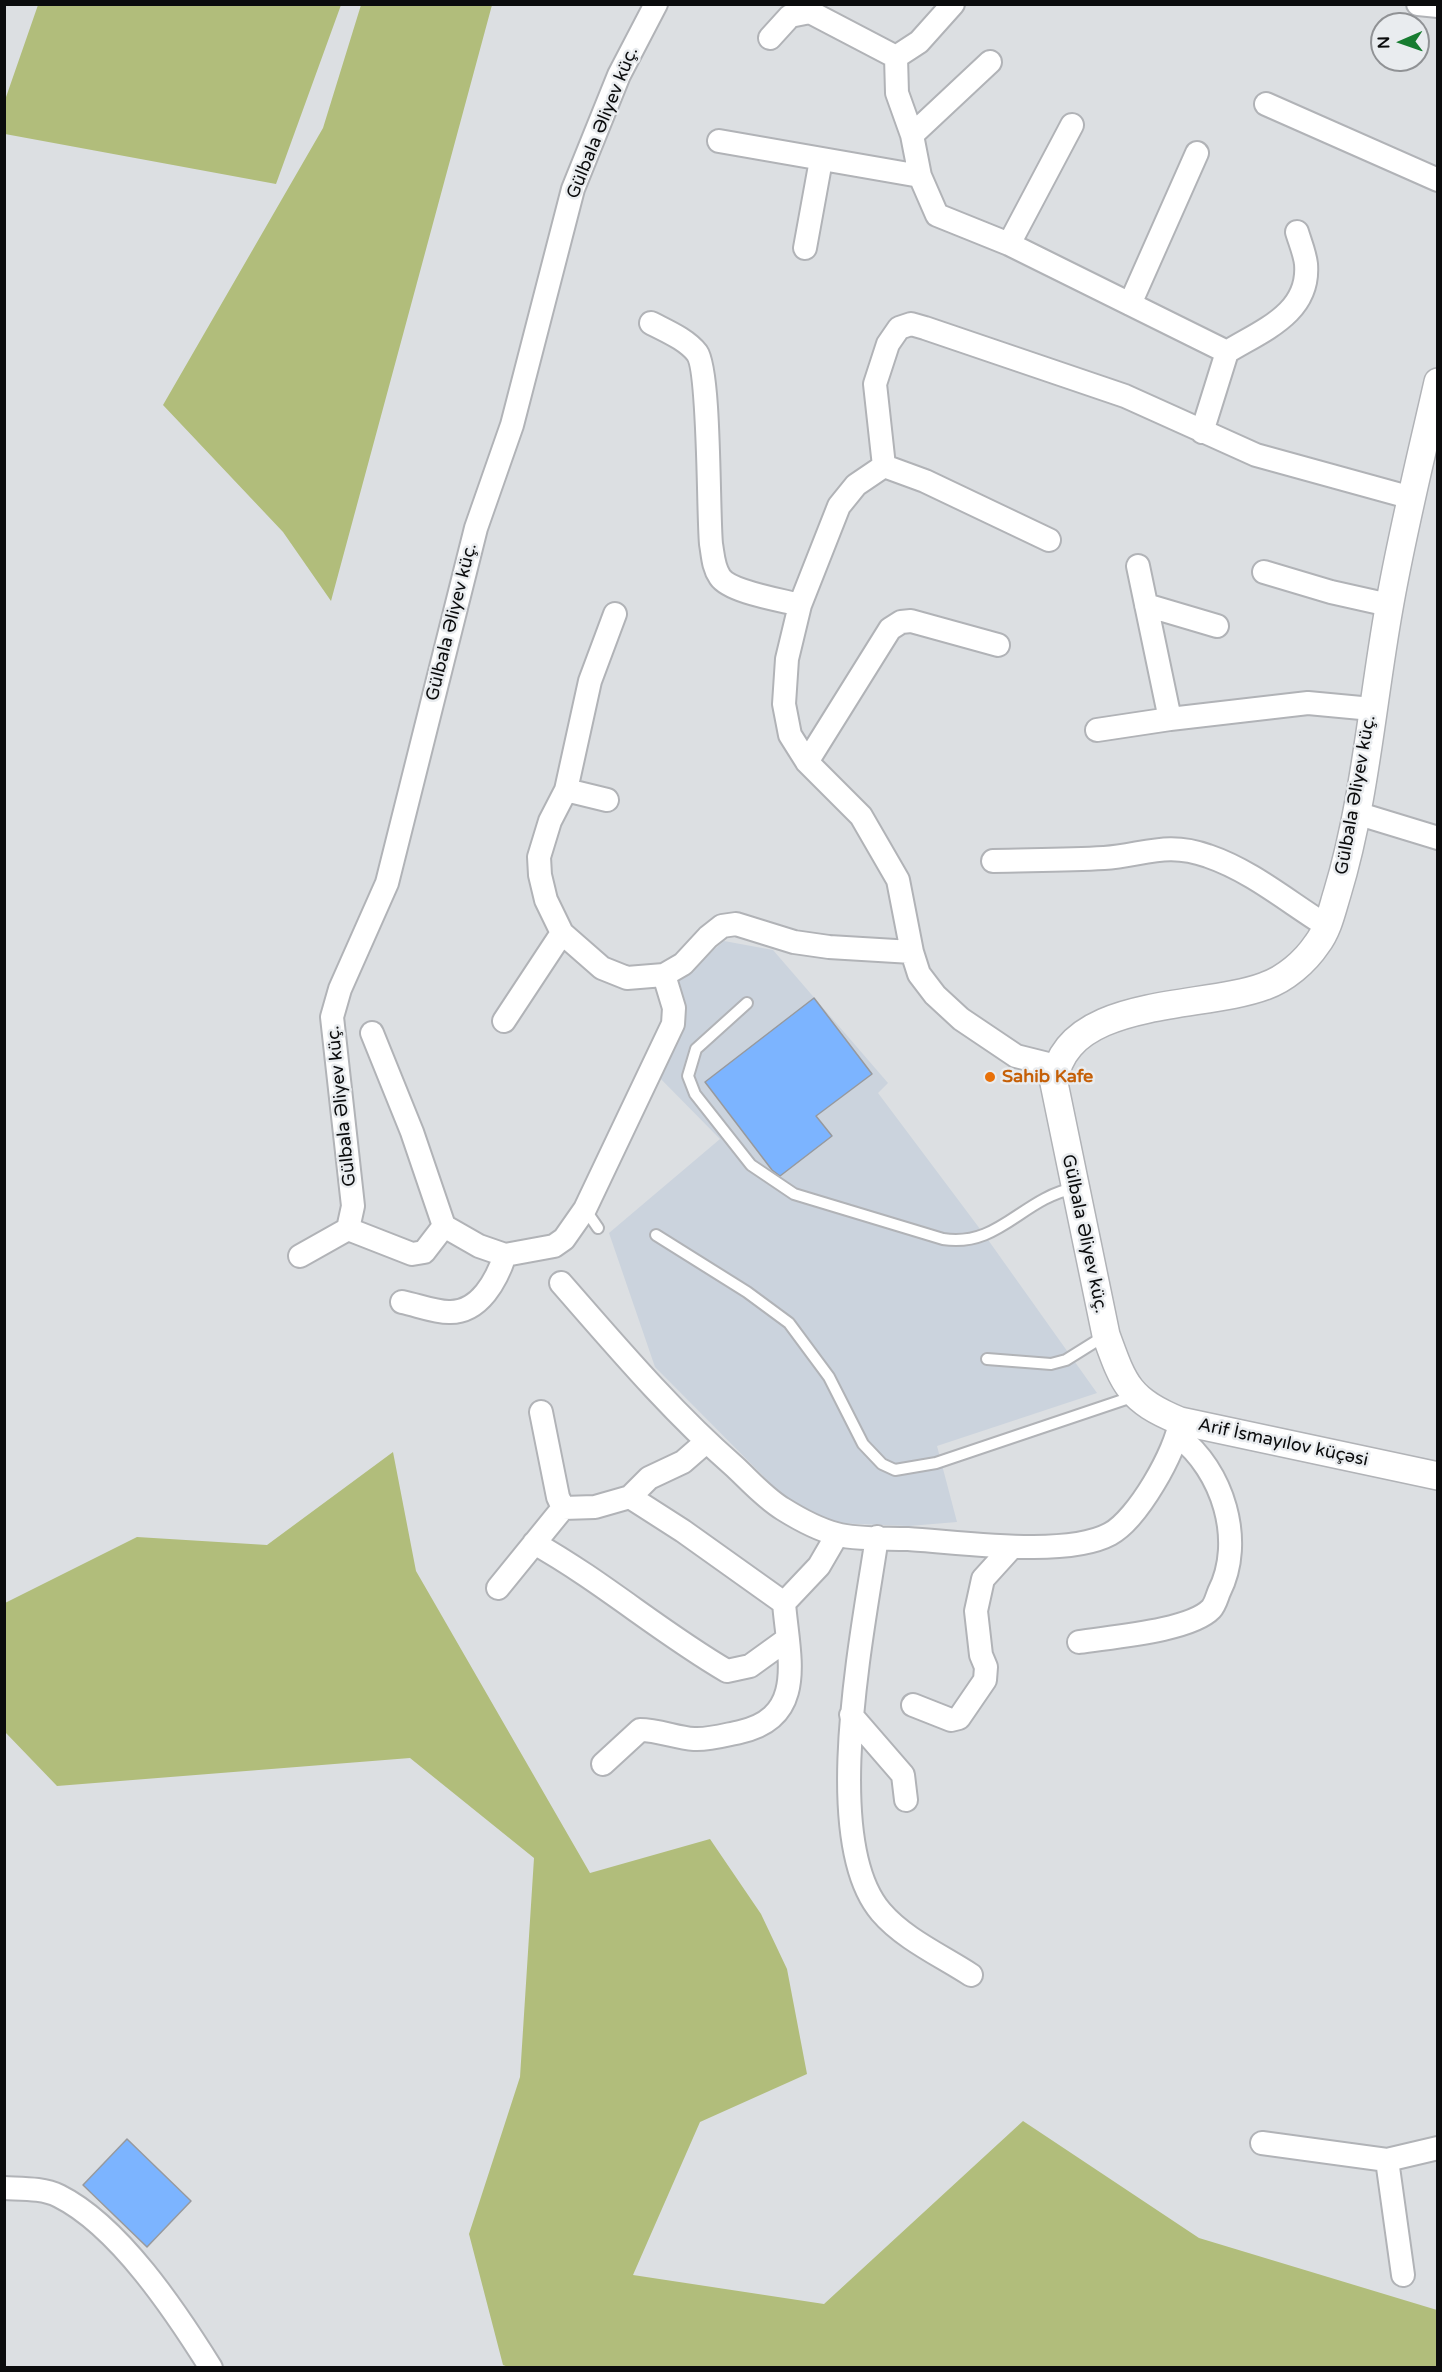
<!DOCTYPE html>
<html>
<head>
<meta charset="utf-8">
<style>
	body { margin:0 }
	#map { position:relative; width:1442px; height:2372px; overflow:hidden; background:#dcdfe2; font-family:"Varela Round",sans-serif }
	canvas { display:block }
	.frame { position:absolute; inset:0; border:6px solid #0b0c0d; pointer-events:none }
	.north { position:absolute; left:1370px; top:12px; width:60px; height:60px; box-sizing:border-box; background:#e9ecef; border:2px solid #909295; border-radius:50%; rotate:268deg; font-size:16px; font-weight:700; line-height:24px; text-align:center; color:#0b0c0d }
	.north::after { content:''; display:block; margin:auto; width:21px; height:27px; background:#177c30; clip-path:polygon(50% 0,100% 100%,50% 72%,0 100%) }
</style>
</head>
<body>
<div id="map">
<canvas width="1442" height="2372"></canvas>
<div class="frame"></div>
<div class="north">N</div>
</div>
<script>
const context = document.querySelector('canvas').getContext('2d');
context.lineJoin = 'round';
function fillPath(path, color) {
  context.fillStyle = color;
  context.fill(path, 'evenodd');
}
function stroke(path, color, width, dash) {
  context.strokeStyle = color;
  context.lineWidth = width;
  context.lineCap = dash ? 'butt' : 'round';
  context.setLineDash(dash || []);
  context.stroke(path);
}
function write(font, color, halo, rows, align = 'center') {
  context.font = font + ' "Varela Round",sans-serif';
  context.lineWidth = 5;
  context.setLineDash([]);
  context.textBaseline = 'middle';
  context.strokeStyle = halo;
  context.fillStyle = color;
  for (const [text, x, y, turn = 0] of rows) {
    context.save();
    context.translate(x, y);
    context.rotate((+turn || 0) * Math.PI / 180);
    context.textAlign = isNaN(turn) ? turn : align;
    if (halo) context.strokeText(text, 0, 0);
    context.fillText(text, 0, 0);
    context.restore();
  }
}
const built = new Path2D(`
	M724 941 773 950 888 1083 878 1093 986 1237 1097 1393 937 1446 957 1522 909 1526 834 1523 793 1506 655 1367 609 1233 720 1139 652 1070 675 983Z`);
const green = new Path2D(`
	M38 5V4L341 5 276 184 5 134V100Z
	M361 5H492L331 601 283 532 163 405 323 128Z
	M393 1452 416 1571 590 1873 710 1839 761 1914 787 1969 807 2074 700 2122 633 2275 824 2304 1023 2121 1199 2238 1437 2310V2367L511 2368 503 2365 469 2234 520 2077 534 1858 410 1758 57 1786 5 1732V1603L137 1537 267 1545Z`);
const building = new Path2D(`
	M814 998 872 1074 816 1116 832 1136 780 1176 772 1170 705 1082Z
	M127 2139 191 2201 147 2247 83 2185Z`);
const service = new Path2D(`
	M747 1003 696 1049 688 1076 695 1094 751 1165 794 1194 943 1239C999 1248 1022 1198 1075 1188
	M585 1209 598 1228
	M656 1235 747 1292 789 1323 829 1377 863 1444 882 1464 895 1470 936 1463 1135 1396
	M987 1359 1051 1364 1066 1360 1106 1335`);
const minor = new Path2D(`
	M953 4 919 42 896 57 897 93 912 135 920 176 937 215 1009 244 1227 352
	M1418 4 1438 6
	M770 38 790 16 810 12 896 57
	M1266 104 1438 180
	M912 135 990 62
	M719 141 920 176
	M1009 244 1072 125
	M805 248 821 160
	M1130 304 1197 153
	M651 323C666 331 686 339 697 353 710 371 708 512 711 544 713 555 713 567 720 577 730 592 781 600 800 605
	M1202 432 1227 352C1263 330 1310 313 1306 264 1305 254 1300 242 1297 232
	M884 466 925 481 1049 540
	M1138 566 1170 719 1308 703 1372 709
	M1264 572 1331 592 1389 605
	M1146 605 1217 626
	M615 614 590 681 566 790 550 821 539 857 540 875 546 900 562 933 602 968 627 978 664 975
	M1097 730 1170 719
	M807 762 890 629 901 622 911 621 998 645
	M566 790 607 800
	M1356 813 1438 838
	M993 861C1030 860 1067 860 1104 858 1144 855 1167 841 1208 856 1252 871 1288 902 1327 926
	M912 952 898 880 861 816 807 762 790 735 784 704 787 659 800 605 839 506 856 485 884 466 875 384 888 344 899 328 911 324 925 328 1125 396 1256 455 1412 498
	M504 1021 562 933
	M372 1033 412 1132 444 1226
	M348 1229 353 1206 332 1017 340 989 387 883 476 528 512 425 573 189 619 75 656 4
	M348 1229 412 1254 424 1252 444 1226 479 1246 505 1255 554 1246 564 1239 585 1209 673 1024 674 1008 664 975 683 964 708 937 722 926 736 924 794 942 829 947 912 952 919 974 935 995 961 1019 1016 1056 1056 1066
	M300 1256 348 1229
	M561 1283C617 1347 671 1411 735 1467 750 1481 765 1498 783 1509 799 1519 817 1529 836 1534 857 1540 885 1538 908 1539 959 1542 1066 1558 1110 1534 1137 1520 1177 1450 1180 1421
	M402 1302C417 1305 434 1312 449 1312 480 1313 497 1279 505 1255
	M541 1412 558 1497 563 1508 595 1507 630 1497 649 1478 683 1462 706 1442
	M630 1497 683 1531 784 1603
	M877 1537C864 1627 819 1840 881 1912 904 1939 942 1956 971 1975
	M534 1543C602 1581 660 1632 727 1671L750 1666 786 1640
	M498 1588 563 1508
	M1079 1642C1110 1637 1190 1631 1211 1609 1215 1605 1217 1597 1219 1592 1245 1541 1223 1470 1178 1436
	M913 1705 951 1720 959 1718 985 1680 986 1667 981 1655 976 1611 983 1579 1012 1547
	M851 1715 903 1775 906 1800
	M603 1764 640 1730C659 1730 676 1738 694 1739 709 1740 725 1735 740 1732 808 1717 788 1655 784 1603L819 1566 837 1535
	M1262 2143 1387 2160 1438 2148
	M1387 2160 1403 2275
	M4 2188C22 2189 43 2188 59 2196 119 2226 176 2312 211 2368`);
const tertiary = new Path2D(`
	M1438 382C1421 457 1402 533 1389 608 1372 703 1365 802 1337 894 1332 910 1328 930 1317 944 1305 962 1285 979 1265 986 1202 1010 1064 996 1054 1083L1106 1335C1124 1385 1129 1400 1180 1421L1438 1476`);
const markers = [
	[990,1077,6,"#e8710a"]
];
const streetNames = [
	["Gülbala Əliyev küç.",603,123,-68],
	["Gülbala Əliyev küç.",452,622,-76],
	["Gülbala Əliyev küç.",1356,795,-80],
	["Gülbala Əliyev küç.",342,1106,-96],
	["Gülbala Əliyev küç.",1084,1234,78],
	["Arif İsmayılov küçəsi",1283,1443,12]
];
const foodNames = [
	["Sahib Kafe",1002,1077]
];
fillPath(built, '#cbd3dd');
fillPath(green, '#b1bd7b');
fillPath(building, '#7cb4ff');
stroke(building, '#97999d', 1.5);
stroke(service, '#b1b3b7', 14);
stroke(minor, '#b1b3b7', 26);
stroke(tertiary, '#b1b3b7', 30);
stroke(service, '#fff', 10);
stroke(minor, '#fff', 22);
stroke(tertiary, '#fff', 27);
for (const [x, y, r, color] of markers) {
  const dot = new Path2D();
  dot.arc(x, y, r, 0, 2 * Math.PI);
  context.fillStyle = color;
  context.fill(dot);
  stroke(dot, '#e9ecef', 2);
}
write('18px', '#0b0c0d', '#e9ecef', streetNames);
write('bold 18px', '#c56008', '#e9ecef', foodNames, 'left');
</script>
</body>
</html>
